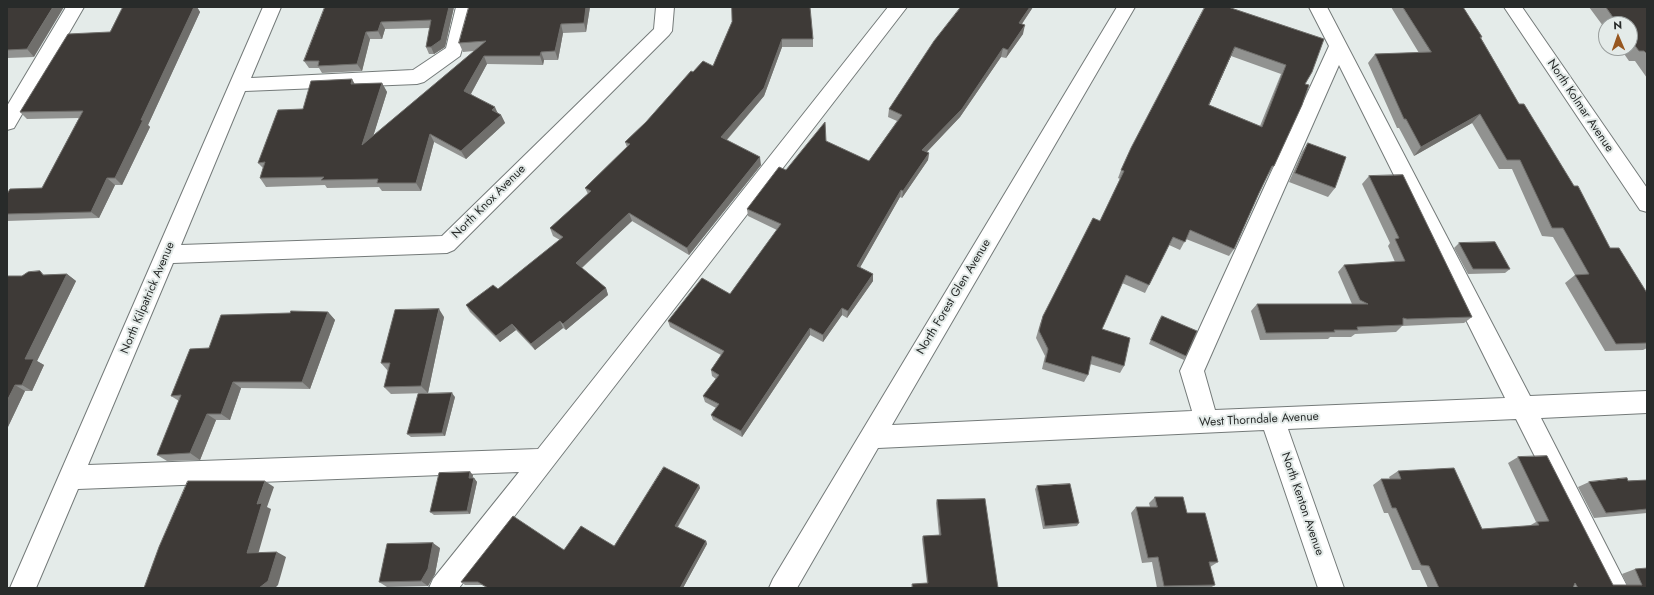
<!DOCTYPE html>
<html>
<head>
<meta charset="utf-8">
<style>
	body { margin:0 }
	#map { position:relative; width:1654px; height:595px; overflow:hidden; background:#e4ebe9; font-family:Jost,sans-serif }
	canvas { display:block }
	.frame { position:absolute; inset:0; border:8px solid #282b2a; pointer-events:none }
	.north { position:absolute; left:1598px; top:16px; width:40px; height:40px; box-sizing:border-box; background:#e4ebe9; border:1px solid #999e9d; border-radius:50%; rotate:358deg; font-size:11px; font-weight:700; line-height:16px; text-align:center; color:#282b2a }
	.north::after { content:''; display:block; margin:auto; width:14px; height:18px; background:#975720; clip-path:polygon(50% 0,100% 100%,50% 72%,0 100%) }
</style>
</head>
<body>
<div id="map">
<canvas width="1654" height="595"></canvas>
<div class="frame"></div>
<div class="north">N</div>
</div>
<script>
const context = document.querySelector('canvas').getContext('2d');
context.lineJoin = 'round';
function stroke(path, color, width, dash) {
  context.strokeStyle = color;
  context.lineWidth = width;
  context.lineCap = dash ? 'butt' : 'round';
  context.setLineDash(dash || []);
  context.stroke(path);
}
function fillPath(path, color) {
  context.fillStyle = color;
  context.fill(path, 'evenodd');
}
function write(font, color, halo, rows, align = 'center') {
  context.font = font + ' Jost,sans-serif';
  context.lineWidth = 4;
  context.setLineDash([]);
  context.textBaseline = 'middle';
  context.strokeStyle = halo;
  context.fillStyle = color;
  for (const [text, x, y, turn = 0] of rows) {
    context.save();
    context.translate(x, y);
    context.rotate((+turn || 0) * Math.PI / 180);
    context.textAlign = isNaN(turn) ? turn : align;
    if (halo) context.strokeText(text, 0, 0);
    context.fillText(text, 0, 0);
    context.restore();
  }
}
const minor = new Path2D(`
	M66 7H84L14 128 7 130V106Z
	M263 7H281L251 78 413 70 446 48 456 7H474L460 56 424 82 417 84 245 91 181 245 442 236 654 29 656 7H674L672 31 669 35 454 250 447 253 173 263 88 465 538 449 888 7H907L459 588H429L433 579 519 472 78 489 36 588H10Z
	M1117 7H1135L892 425 1192 411 1180 371 1329 46 1309 7H1327L1530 396 1647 391V413L1541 418 1628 588H1601L1516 419 1288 429 1344 588H1318L1264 430 878 448 797 588H769L773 579ZM1339 65 1505 398 1215 410 1204 371Z
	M1504 7H1522L1647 188V212L1640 210Z`);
const wall = new Path2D(`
	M7 7 34 57 7 58Z
	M123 7H197L200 12 148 125 150 127 122 185H115L99 218 7 221V194L42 188 79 118 27 119 20 112 110 32Z
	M325 7H454L445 47 434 54H429L426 47 430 28 385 29 382 39H370L362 71 322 73 319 68H309L304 61Z
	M469 7H590L586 32 563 33 558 60H544L543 65 487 64 471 94 501 115 505 123 466 159 434 142 421 191H382L379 187 327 188 325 185 266 187 260 178 263 168 258 163 303 109 355 84 382 83 387 92 373 136 474 51 463 52 459 43Z
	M961 7H1033L1022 24 1023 34 1006 58 1001 57 960 117 927 152 929 153 928 160 902 198 900 197 860 267 873 274V281L847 318 842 315 823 342 810 335 742 437 713 420 711 415 716 408 705 402 703 396 716 379 712 376 711 370 721 355 670 327 668 321 730 294 777 230 748 216 747 209 786 170 826 141 869 161 897 121 888 117 889 109Z
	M1228 7 1305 84 1274 166 1268 175V174L1259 193 1234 249 1229 256 1186 239 1180 250 1169 245 1145 293 1122 283 1102 329 1124 366 1120 373 1090 364 1088 375 1084 382 1042 369 1045 356 1036 338 1040 324 1043 316 1100 221 1120 179 1118 178 1121 170ZM1231 56 1281 74 1260 126 1209 105Z
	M1391 7H1463L1482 37 1481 38 1519 104 1610 248 1647 293V348L1643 350 1605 351 1565 283 1575 275 1553 237 1542 236 1512 169H1499L1472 123 1414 156 1399 128H1397L1368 63 1375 54 1419 53Z
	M1589 7H1647V78L1635 61H1629L1620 48H1630V24H1606V30Z
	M732 22 813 39V47H782L764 96 727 140 761 165 689 255 632 221 582 268 606 288 608 295 566 330 563 328 535 350 516 330 500 342 470 312 466 305 498 289 560 240 553 236 550 228 588 194 585 188 627 147 625 142 646 122 693 72 713 66Z
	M1308 143 1335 188 1328 197 1289 182 1302 152Z
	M1369 176 1472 317 1464 323 1402 326 1396 332 1355 334 1351 337H1330L1328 339 1260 340 1251 311 1257 304H1352L1338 272 1344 265 1395 262 1388 246 1390 243 1362 184Z
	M1459 243 1510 269 1505 273 1468 274 1454 248Z
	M40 271 44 275 67 274 76 281 37 361 44 365 32 391H25L7 429 22 276Z
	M328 312 335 320 310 389 241 388 230 420H216L200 460 167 461 157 455 179 401 171 396 209 348Z
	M1162 316 1186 356 1184 360 1149 344 1159 320Z
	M444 317 428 393 391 394 384 387 389 371H388L381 363Z
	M455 397 445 436 411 437 407 434Z
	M1518 457 1613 585H1627L1622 574 1635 569 1647 588H1428L1420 570H1412L1388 513H1384L1373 485 1381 479H1390L1389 477 1398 471 1482 529 1529 526 1536 522 1508 463Z
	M470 472 473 475 472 478H474L477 482 470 514 434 515 430 512Z
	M1647 480V513L1594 518 1578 487 1589 482Z
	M699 485 700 488 678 527 706 541 707 544 683 588H487L482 585H465L461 582 614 546Z
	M1037 486 1079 523 1077 526 1043 529 1035 489Z
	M1155 497 1187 513 1218 562 1210 567 1215 585 1210 588H1157L1152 562 1142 563 1131 513 1136 507H1150L1149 503Z
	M937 500 998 588H911L912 584 927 583 922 539 923 536 939 535 936 503Z
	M440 548 435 574 428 586 387 587 379 582Z`);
const shadedWall = new Path2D(`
	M53 7H64L34 57 27 49Z
	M194 7H197L200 12 148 125 150 127 122 185 115 178 141 120Z
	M449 7H454L445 47 434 54 431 47Z
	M586 7H590L586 32 584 23Z
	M1030 7H1033L1017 31 1019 23Z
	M381 22 385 29 382 39 378 31Z
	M561 24 563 33 558 60 555 51Z
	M1025 25 1023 34 1006 58 1008 50Z
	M366 32 370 39 362 71 357 64Z
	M782 39V47L764 96 722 145 721 137Z
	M1003 48 1001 57 960 117 921 158 922 150Z
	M541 52 544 60 543 65 540 56Z
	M484 56 487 64 468 99 464 91Z
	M352 79 357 88 351 84Z
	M382 83 387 92 368 153 362 145Z
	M495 107 499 116 492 110Z
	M1480 114 1472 123 1414 156 1421 147Z
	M501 115 505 123 466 159 461 151Z
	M430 134 434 142 421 191 416 183Z
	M929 153 928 160 902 198 903 191Z
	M760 157 761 165 689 255 687 248Z
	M107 178 115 185 99 218 91 212Z
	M901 190 900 197 857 273V266Z
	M629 213 632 221 579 270 576 263Z
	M67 274 76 281 37 361 44 365 32 391 22 385 25 359Z
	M873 274V281L847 318 848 311Z
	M606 288 608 295 566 330 563 324Z
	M842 308V315L823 342V335Z
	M439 309 444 317 428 393 421 386Z
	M328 312 335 320 310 389 302 382Z
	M560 321 563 328 535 350 531 344Z
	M512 324 516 330 500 342 496 336Z
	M810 328V335L742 437 741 431Z
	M233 382 241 388 230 420 221 414Z
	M15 385 25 391 7 429V401Z
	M452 393 455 397 445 436 442 433Z
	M207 414 216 420 200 460 190 453Z
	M470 472 473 475 472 482 469 478Z
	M474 478 477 482 470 514 467 511Z
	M265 481 274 487 267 507 271 509 257 558 247 553 257 504Z
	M699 485 700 488 676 529 675 526Z
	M706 541 707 544 683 588H680Z
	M433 543 440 548 435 574 428 586 421 581Z
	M277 552 286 557 278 585 275 588H259Z`);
const building = new Path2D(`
	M7 7H53L27 49 7 50Z
	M123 7H194L141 120H143L115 178H107L91 212 7 214V194L10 189 42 188 83 111 20 112 68 34 110 32Z
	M325 7H449L441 40 431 47H426L431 20 381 22 378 31 366 32 357 64 318 66 319 61H304Z
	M469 7H586L584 23 561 24 555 51 541 52 540 56H484L464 91 495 107 492 110 501 115 461 151 430 134 416 183H377L378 179 321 180 324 177 260 178 265 162 258 163 278 110 303 109 311 81 352 79 351 84 382 83 362 145 486 41 459 43Z
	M732 7H810L813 39H782L764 88 721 137 760 157 687 248 629 213 576 263 606 288 563 324 560 321 531 344 512 324 496 336 466 305 493 285 498 289 563 237 550 228 591 191 585 188 630 144 625 142 646 122 691 71 693 72 703 61 713 66 732 22Z
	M961 7H1030L1019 23 1025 25 1008 50 1003 48 962 109 922 150 929 153 903 191 901 190 857 266 873 274 848 311 842 308 823 335 810 328 741 431 711 415 719 404 703 396 719 375 711 370 724 351 668 321 702 278 730 294 781 224 747 209 779 167 786 170 825 122 826 141 869 161 902 115 889 109 934 41Z
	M1205 7H1228L1324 39 1312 72 1305 84 1309 85 1302 105 1274 166H1272L1259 193 1234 249 1190 230 1185 242 1173 237 1149 285 1126 275 1102 329 1130 338 1124 366 1092 356 1088 375 1045 362 1048 349 1039 331 1043 316 1093 218 1100 221 1124 171 1121 170 1131 148ZM1235 47 1286 65 1262 127 1209 105Z
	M1403 7H1463L1482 37H1480L1519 104H1524L1574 186H1578L1610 248H1619L1647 293V343L1616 344 1575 275 1589 274 1563 228H1552L1520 160H1507L1480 114 1421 147 1406 119H1404L1375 54 1431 52Z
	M1606 7H1647V54L1644 51H1639L1630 39V24H1618Z
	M1308 143 1346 157 1335 188 1295 173Z
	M1403 175 1472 317 1407 319 1403 318V325L1357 327 1358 330H1334L1335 332 1266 333 1257 304H1368L1360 300 1344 265 1405 261 1395 239 1399 238 1369 176Z
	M1495 242 1510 269H1473L1459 243Z
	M40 271 43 275 67 274 25 359H34L22 385H15L7 401V276H22L28 272Z
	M439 309 421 386 384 387 390 363H381L395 310Z
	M291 311 328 312 302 382H233L221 414H207L190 453 157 455 181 395 171 396 190 349 209 348 221 315 290 313Z
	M1162 316 1197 331 1186 356 1151 340Z
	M452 393 442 433 407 434 418 394Z
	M1547 456 1613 585H1642L1635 569 1647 568V588H1578L1575 583 1573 588H1439L1429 566 1421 565 1396 508H1392L1381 479H1401L1398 471 1454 468 1482 529 1539 525 1537 522 1549 521 1518 457Z
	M664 467 699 485 675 526 706 541 680 588H488L478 582H461L513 516 564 550 581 526 614 546Z
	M470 472 469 478H474L467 511 430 512 439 473Z
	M1627 478 1628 481 1647 480V509L1606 513 1589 482Z
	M188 481H265L257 504 262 503 247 553 277 552 268 581 259 588H144L159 547Z
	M1070 484 1079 523 1045 526 1037 486Z
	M1155 497H1183L1187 513H1205L1218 562H1209L1215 585 1164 586 1158 557 1148 558 1136 507H1157Z
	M985 499 998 588H913L912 584 928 583 923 536 941 535 937 500Z
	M433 543 428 569 421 581 379 582 387 544Z`);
const streetNames = [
	["North Kolmar Avenue",1580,106,56],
	["North Knox Avenue",489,202,-45],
	["North Forest Glen Avenue",954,297,-59],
	["North Kilpatrick Avenue",148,298,-67],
	["West Thorndale Avenue",1259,420,-3],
	["North Kenton Avenue",1302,504,71]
];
stroke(minor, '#747a79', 2);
fillPath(minor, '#fff');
fillPath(wall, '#919290');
fillPath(shadedWall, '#706f6c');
fillPath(building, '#3e3a37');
stroke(building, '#706f6c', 1);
write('12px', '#282b2a', '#e4ebe9', streetNames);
</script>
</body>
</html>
